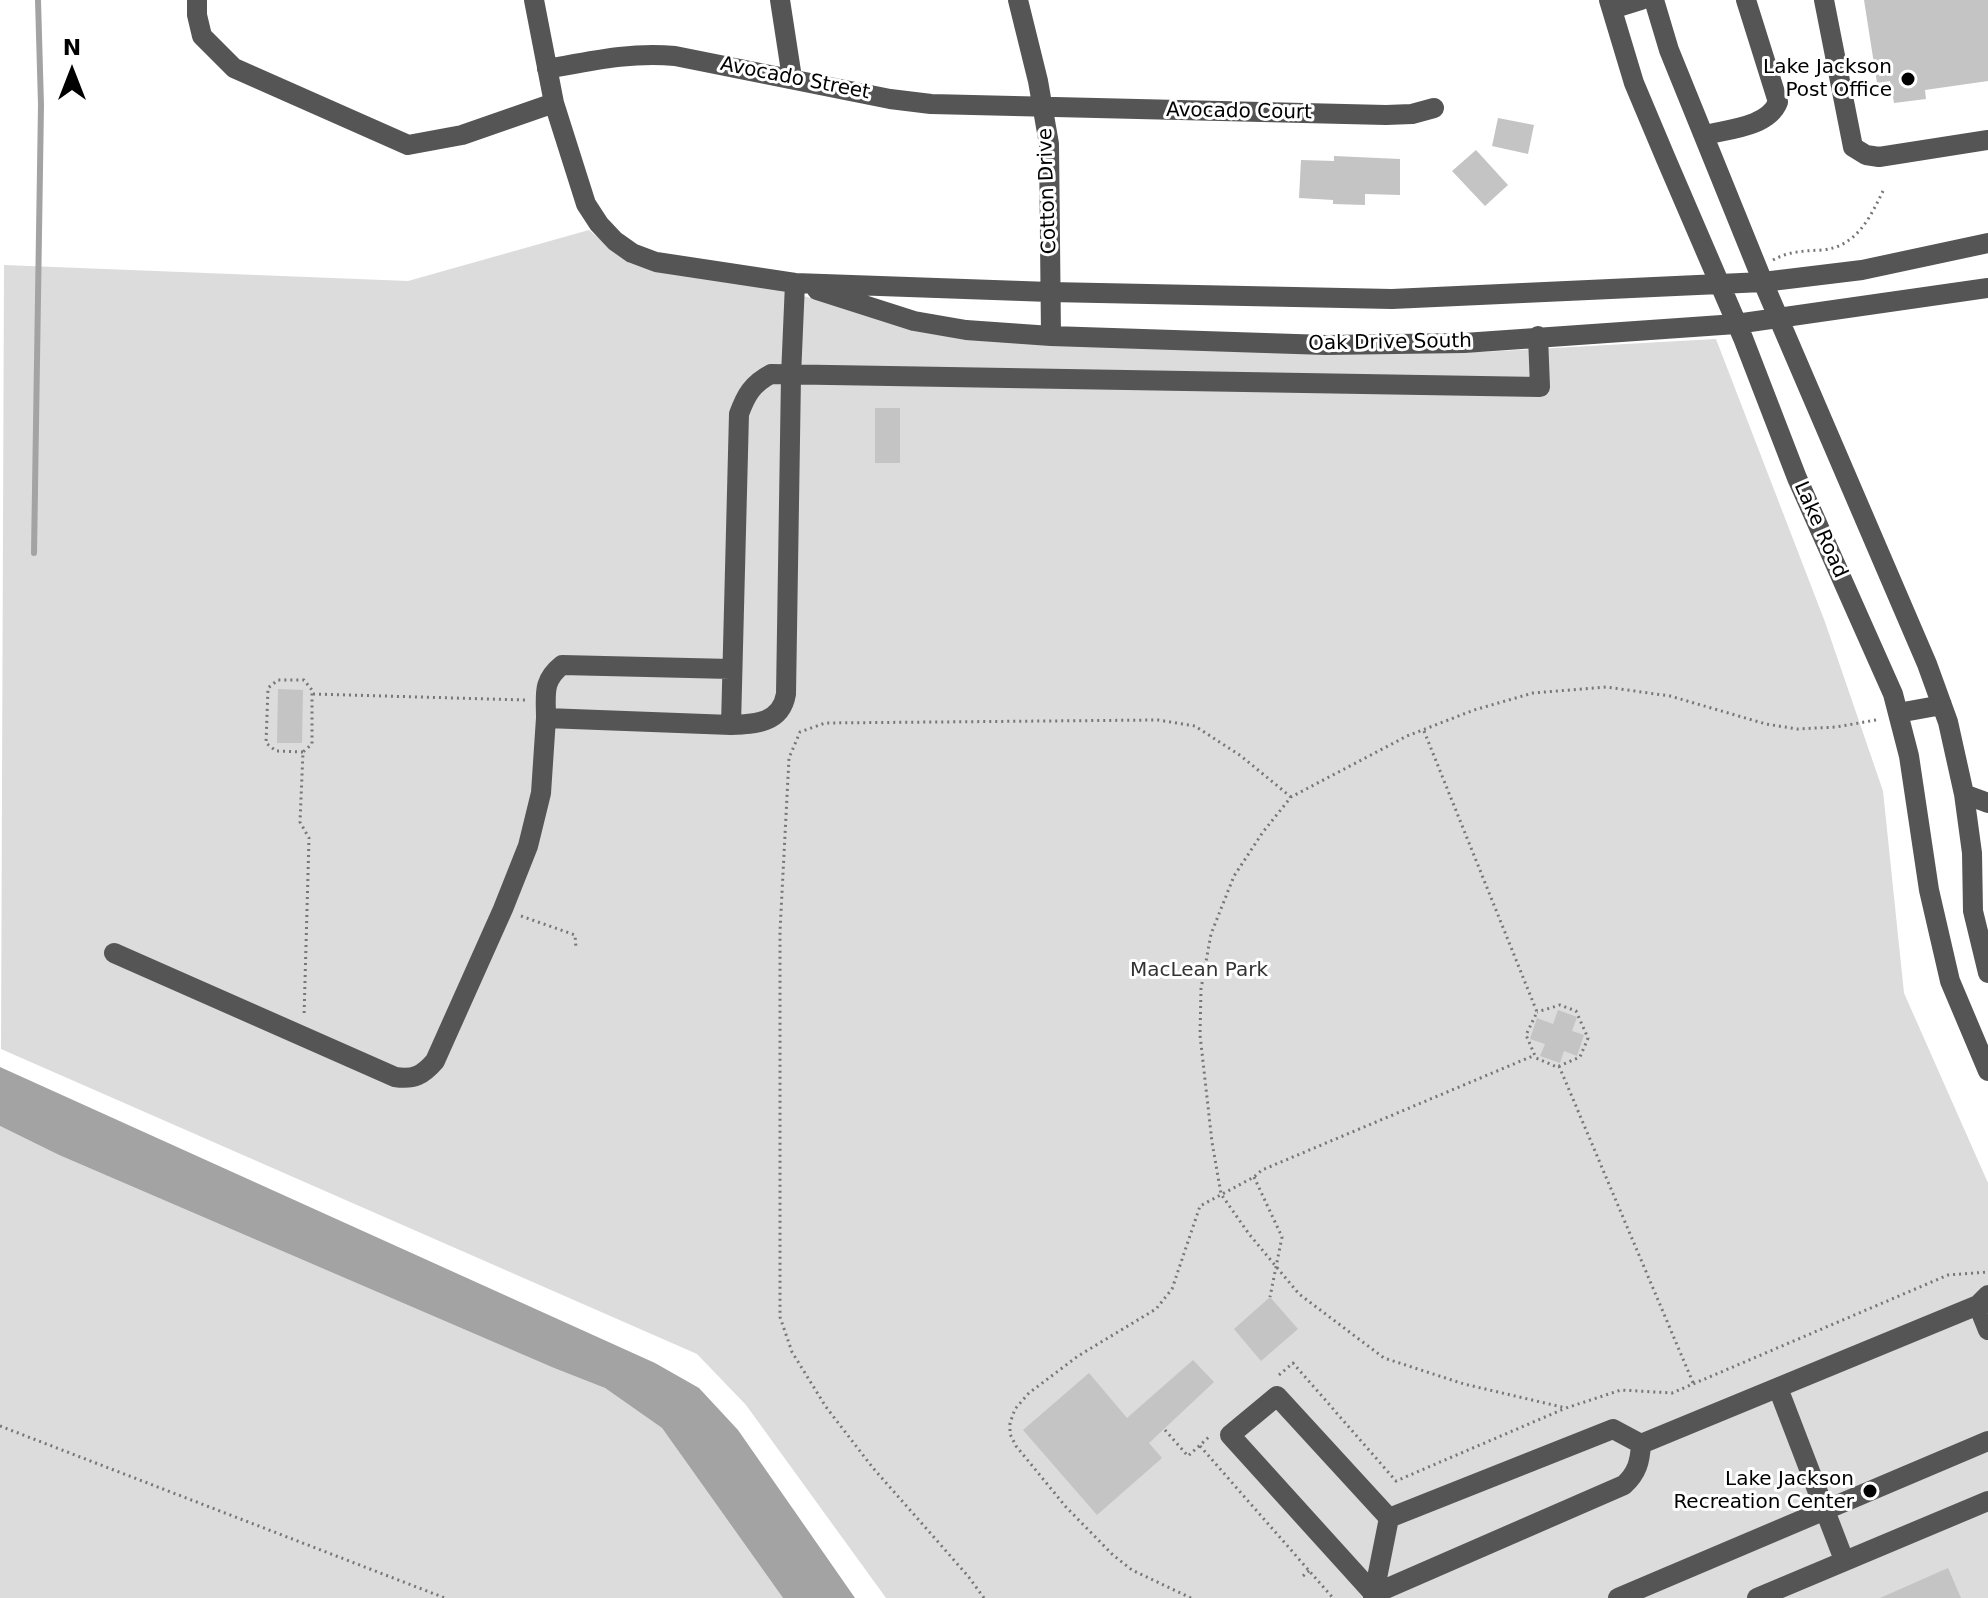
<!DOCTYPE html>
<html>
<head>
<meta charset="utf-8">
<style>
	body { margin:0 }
	#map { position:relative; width:1988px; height:1598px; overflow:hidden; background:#fff; font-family:"DejaVu Sans",sans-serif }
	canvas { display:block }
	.north { position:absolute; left:32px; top:32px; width:80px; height:80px; -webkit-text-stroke:6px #fff; paint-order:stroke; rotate:0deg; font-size:22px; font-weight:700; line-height:32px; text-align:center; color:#000 }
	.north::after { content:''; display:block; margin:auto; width:28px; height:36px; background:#000; clip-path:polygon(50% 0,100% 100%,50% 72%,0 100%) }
</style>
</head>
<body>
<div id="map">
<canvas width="1988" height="1598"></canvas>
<div class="north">N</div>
</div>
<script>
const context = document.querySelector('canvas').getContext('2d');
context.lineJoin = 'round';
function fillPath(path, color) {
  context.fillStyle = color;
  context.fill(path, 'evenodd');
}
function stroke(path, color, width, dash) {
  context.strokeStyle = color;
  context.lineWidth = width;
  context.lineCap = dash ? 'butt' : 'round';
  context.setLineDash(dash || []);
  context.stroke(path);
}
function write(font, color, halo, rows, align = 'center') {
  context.font = font + ' "DejaVu Sans",sans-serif';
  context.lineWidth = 6;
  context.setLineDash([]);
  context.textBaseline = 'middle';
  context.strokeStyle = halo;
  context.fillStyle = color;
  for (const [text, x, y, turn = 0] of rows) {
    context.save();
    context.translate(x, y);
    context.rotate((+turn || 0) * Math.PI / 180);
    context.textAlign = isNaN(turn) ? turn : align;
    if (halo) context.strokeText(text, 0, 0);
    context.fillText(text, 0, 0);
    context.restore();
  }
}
const green = new Path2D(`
	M589 230 620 256 773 288 924 328 1482 352 1716 339 1825 622 1883 791 1904 993 1988 1183V1598H886L746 1405 697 1354 1 1049 4 265 408 281Z
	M0 1126 59 1155 554 1368 605 1388 662 1428 783 1598H0Z`);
const water = new Path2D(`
	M0 1067 655 1363 699 1388 738 1430 855 1598H783L662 1428 605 1388 554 1368 59 1155 0 1126Z`);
const stream = new Path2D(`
	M34 553 41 105 38 0`);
const building = new Path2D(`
	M1864 0H1988V81L1925 90 1926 99 1894 103 1890 81 1877 83Z
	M1498 118 1534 125 1528 154 1492 146Z
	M1476 150 1508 185 1485 206 1452 171Z
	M1334 156 1400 159V195L1365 194V205L1333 204V200L1299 198 1301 160 1334 161Z
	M875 408H900V463H875Z
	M278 689 303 690 302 743H277Z
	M1558 1010 1577 1017 1572 1031 1584 1035 1577 1056 1564 1051 1560 1063 1540 1056 1545 1044 1530 1039 1537 1018 1553 1024Z
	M1270 1297 1298 1329 1261 1361 1234 1329Z
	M1193 1360 1214 1382 1149 1443 1162 1458 1097 1515 1023 1430 1089 1373 1127 1418Z
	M1948 1568 1961 1598H1880Z`);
const path = new Path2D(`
	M1773 260C1789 251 1804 251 1822 250 1856 247 1870 218 1883 191
	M313 694 525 700
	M1876 720 1836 727 1797 729 1766 724 1670 696 1606 687 1533 693 1474 710 1407 736 1291 797 1263 832 1234 876 1211 934 1201 989 1200 1035 1212 1142 1221 1194 1249 1234 1299 1294 1384 1358 1464 1384 1566 1408 1621 1390 1672 1393 1948 1275 1988 1272
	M1424 731 1537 1012 1526 1035 1536 1058 1557 1067 1580 1057 1588 1038 1576 1011 1560 1005 1537 1012
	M303 752 276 751 266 743 268 688 278 680H304L312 690V744L303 752 300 822 309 838 304 1017
	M521 916 575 935 576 948
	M1559 1066 1694 1385
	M1254 1177 1282 1237 1270 1297
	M1279 1375 1293 1363 1396 1481 1566 1408
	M0 1426 445 1598
	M1165 1430 1188 1456 1210 1436
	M1200 1446 1333 1598
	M1303 1576 1310 1570
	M984 1598 968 1576 873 1468 826 1407 792 1352 780 1317V931L789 758 800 732 825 723 1158 720 1195 726 1241 756 1291 797
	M1191 1598 1132 1570 1113 1555 1066 1507 1016 1446 1010 1434V1423L1015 1409 1029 1393 1078 1356 1156 1309 1172 1289 1200 1206 1254 1177 1262 1170 1535 1055`);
const minor = new Path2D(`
	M197 0V15L202 36 234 68 408 145 462 135 554 103
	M534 0 554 103 586 204 599 224 615 241 632 253 656 262 795 283 1050 292 1392 299 1763 282 1862 270 1988 243
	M780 0 792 78
	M1018 0 1038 81 1049 144 1051 336
	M1609 0 1634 83 1666 159 1743 338 1797 478 1893 694 1909 756 1929 890 1950 981 1988 1071
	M1654 0 1669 50 1763 282 1927 664 1948 722 1964 794 1972 853 1973 911 1988 973
	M1824 0 1853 147 1866 155 1879 157 1988 140
	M1612 9 1641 0
	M547 69C592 61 629 52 675 56L890 99 931 104 1386 115 1412 114 1434 108
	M1705 135C1729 129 1768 127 1778 102L1746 0
	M817 290 914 321 966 330 1051 336 1326 345 1464 343 1736 324 1988 288
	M1898 713 1942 705
	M546 718C546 694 542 681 562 665L731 669
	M731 725C756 724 781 723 786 694L791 376 795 283
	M1964 794 1988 803
	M114 953 395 1077C414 1080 423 1075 435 1061L503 909 528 846 541 793 546 718 731 725 739 414C746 395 752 384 771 374L1540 387 1538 336
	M1988 1303 1978 1305 1988 1330
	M1778 1388 1844 1560
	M1277 1396 1389 1518 1613 1429 1641 1444C1640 1462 1637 1473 1624 1485L1374 1594 1230 1435Z
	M1641 1444 1978 1305 1988 1295
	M1373 1598 1389 1518
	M1618 1598 1988 1441
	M1757 1598 1988 1501`);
const markers = [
	[1908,79,8,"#000"],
	[1870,1491,8,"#000"]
];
const poiNames = [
	["Lake Jackson",1892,68],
	["Post Office",1892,91],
	["Lake Jackson",1854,1480],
	["Recreation Center",1854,1503]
];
const streetNames = [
	["Avocado Street",795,79,11],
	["Avocado Court",1239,112,1],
	["Cotton Drive",1048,191,-92],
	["Oak Drive South",1390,343,-1],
	["Lake Road",1820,530,66]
];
const parkNames = [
	["MacLean Park",1199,971]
];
fillPath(green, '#dcdcdc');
fillPath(water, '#a3a3a3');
stroke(stream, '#a3a3a3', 6);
fillPath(building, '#c4c4c4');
stroke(path, '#777', 3, [2, 4]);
stroke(minor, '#555', 20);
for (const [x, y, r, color] of markers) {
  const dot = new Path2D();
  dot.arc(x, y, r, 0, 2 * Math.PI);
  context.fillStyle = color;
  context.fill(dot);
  stroke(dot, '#fff', 3);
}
write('20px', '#000', '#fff', poiNames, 'right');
write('20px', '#000', '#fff', streetNames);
write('20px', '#333', '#fff', parkNames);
</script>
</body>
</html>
